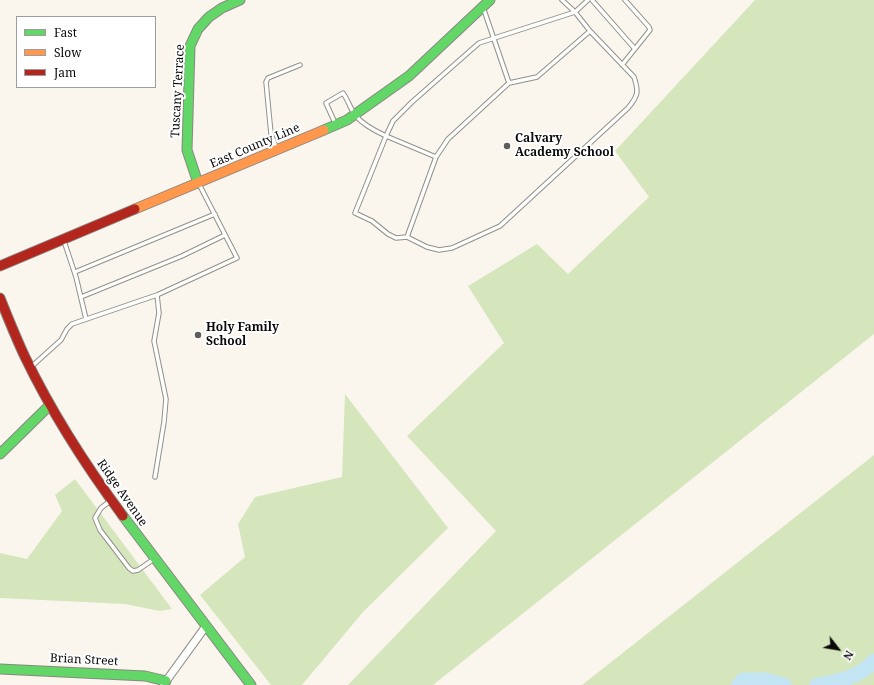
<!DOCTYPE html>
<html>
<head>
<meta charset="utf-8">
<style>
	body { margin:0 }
	#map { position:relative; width:874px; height:685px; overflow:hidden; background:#faf6ed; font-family:"Noto Serif",serif }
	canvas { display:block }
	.legend { position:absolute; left:16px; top:16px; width:140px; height:72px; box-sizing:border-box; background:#fff; border:1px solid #9d9d9d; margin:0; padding:5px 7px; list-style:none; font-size:12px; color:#0a0a0a }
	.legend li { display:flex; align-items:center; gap:8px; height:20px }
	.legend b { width:20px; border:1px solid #9d9d9d }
	.north { position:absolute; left:818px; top:629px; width:40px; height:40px; -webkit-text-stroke:3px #fff; paint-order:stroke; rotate:121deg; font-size:11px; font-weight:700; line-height:16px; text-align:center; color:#0a0a0a }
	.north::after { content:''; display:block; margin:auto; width:14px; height:18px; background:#0a0a0a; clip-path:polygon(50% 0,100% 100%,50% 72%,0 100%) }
</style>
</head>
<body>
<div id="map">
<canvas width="874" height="685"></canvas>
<ul class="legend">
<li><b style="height:5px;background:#63d668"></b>Fast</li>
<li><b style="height:5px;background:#ff974d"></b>Slow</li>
<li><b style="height:5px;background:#b3261e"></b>Jam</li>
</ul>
<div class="north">N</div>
</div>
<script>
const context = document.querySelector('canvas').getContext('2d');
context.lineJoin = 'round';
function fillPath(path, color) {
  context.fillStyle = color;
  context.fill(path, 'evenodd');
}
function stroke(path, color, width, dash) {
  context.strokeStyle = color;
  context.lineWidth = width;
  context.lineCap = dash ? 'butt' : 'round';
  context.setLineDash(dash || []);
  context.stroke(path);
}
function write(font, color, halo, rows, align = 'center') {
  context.font = font + ' "Noto Serif",serif';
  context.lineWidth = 4;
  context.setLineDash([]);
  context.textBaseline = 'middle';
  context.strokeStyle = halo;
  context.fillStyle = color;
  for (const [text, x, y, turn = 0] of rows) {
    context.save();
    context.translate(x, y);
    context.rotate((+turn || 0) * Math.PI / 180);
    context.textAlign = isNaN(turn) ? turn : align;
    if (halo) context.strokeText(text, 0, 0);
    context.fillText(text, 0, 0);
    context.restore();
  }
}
const forest = new Path2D(`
	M755 0H874V334L433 685H348L496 531 407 436 504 343 468 286 537 244 568 274 649 197 615 151Z
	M345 394 448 528 363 612 302 685H271L200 595 245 557 238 524 255 497 342 477Z
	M874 455V685H582Z
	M75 479 172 609 160 611 125 604 0 598V553L27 559 62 511 55 495Z`);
const river = new Path2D(`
	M739 685 743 680H765L784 685
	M817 685C838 681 859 678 874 661`);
const lane = new Path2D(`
	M592 0 635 49
	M484 10 509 83 537 77 590 31 575 12 562 0
	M622 65 650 30 649 27 625 0
	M509 83 448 139 436 157 386 136 393 121 412 102 479 43 575 12 588 0
	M335 123 326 103 343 93C348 100 350 108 355 115 363 125 375 131 386 136L355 213 372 221 388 234 396 238 407 237 427 247 439 250 452 248 500 226 628 108C638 96 639 92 634 77L590 31
	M276 147 271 134 266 82 268 78 300 65
	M407 237 436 157
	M64 241 76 277 86 319
	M75 272 215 214
	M81 297 182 256 225 235
	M31 367 61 340 67 329 72 324 157 295 237 258 199 184
	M155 477 164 422 166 399 154 341 159 313 157 295
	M110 501 101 508 95 518 100 530 129 568 133 571 138 570 154 559`);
const street = new Path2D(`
	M164 684 206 626`);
const fast = new Path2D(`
	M324 130 347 120 409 76 490 0
	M198 183 187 150 190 46 198 29 209 17 222 8 240 0
	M0 454 50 405
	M123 516 251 685
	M0 669 145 676 166 681`);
const slow = new Path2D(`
	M135 209 324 130`);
const jam = new Path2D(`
	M0 266 135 209
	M0 298C8 318 16 338 25 357 52 413 86 466 123 516`);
const markers = [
	[507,146,4,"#5e5d59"],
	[198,335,4,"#5e5d59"]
];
const streetNames = [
	["Tuscany Terrace",178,91,-87],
	["East County Line",255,146,-23],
	["Ridge Avenue",122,493,55],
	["Brian Street",84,660,3]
];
const poiNames = [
	["Calvary",515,139],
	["Academy School",515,153],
	["Holy Family",206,328],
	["School",206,342]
];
fillPath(forest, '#d5e6bc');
stroke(river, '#c4e5f3', 15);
stroke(lane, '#92908c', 5.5);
stroke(street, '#92908c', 9);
stroke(fast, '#898783', 11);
stroke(slow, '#898783', 11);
stroke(jam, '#898783', 11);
stroke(lane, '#fefefc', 3.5);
stroke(street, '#fefefc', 7);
stroke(fast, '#63d668', 9);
stroke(slow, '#ff974d', 9);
stroke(jam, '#b3261e', 9);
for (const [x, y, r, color] of markers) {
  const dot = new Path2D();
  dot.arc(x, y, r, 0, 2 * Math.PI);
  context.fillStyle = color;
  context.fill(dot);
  stroke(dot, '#fff', 1.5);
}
write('12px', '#0a0a0a', '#fff', streetNames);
write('bold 12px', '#0a0a0a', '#fff', poiNames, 'left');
</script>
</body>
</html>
